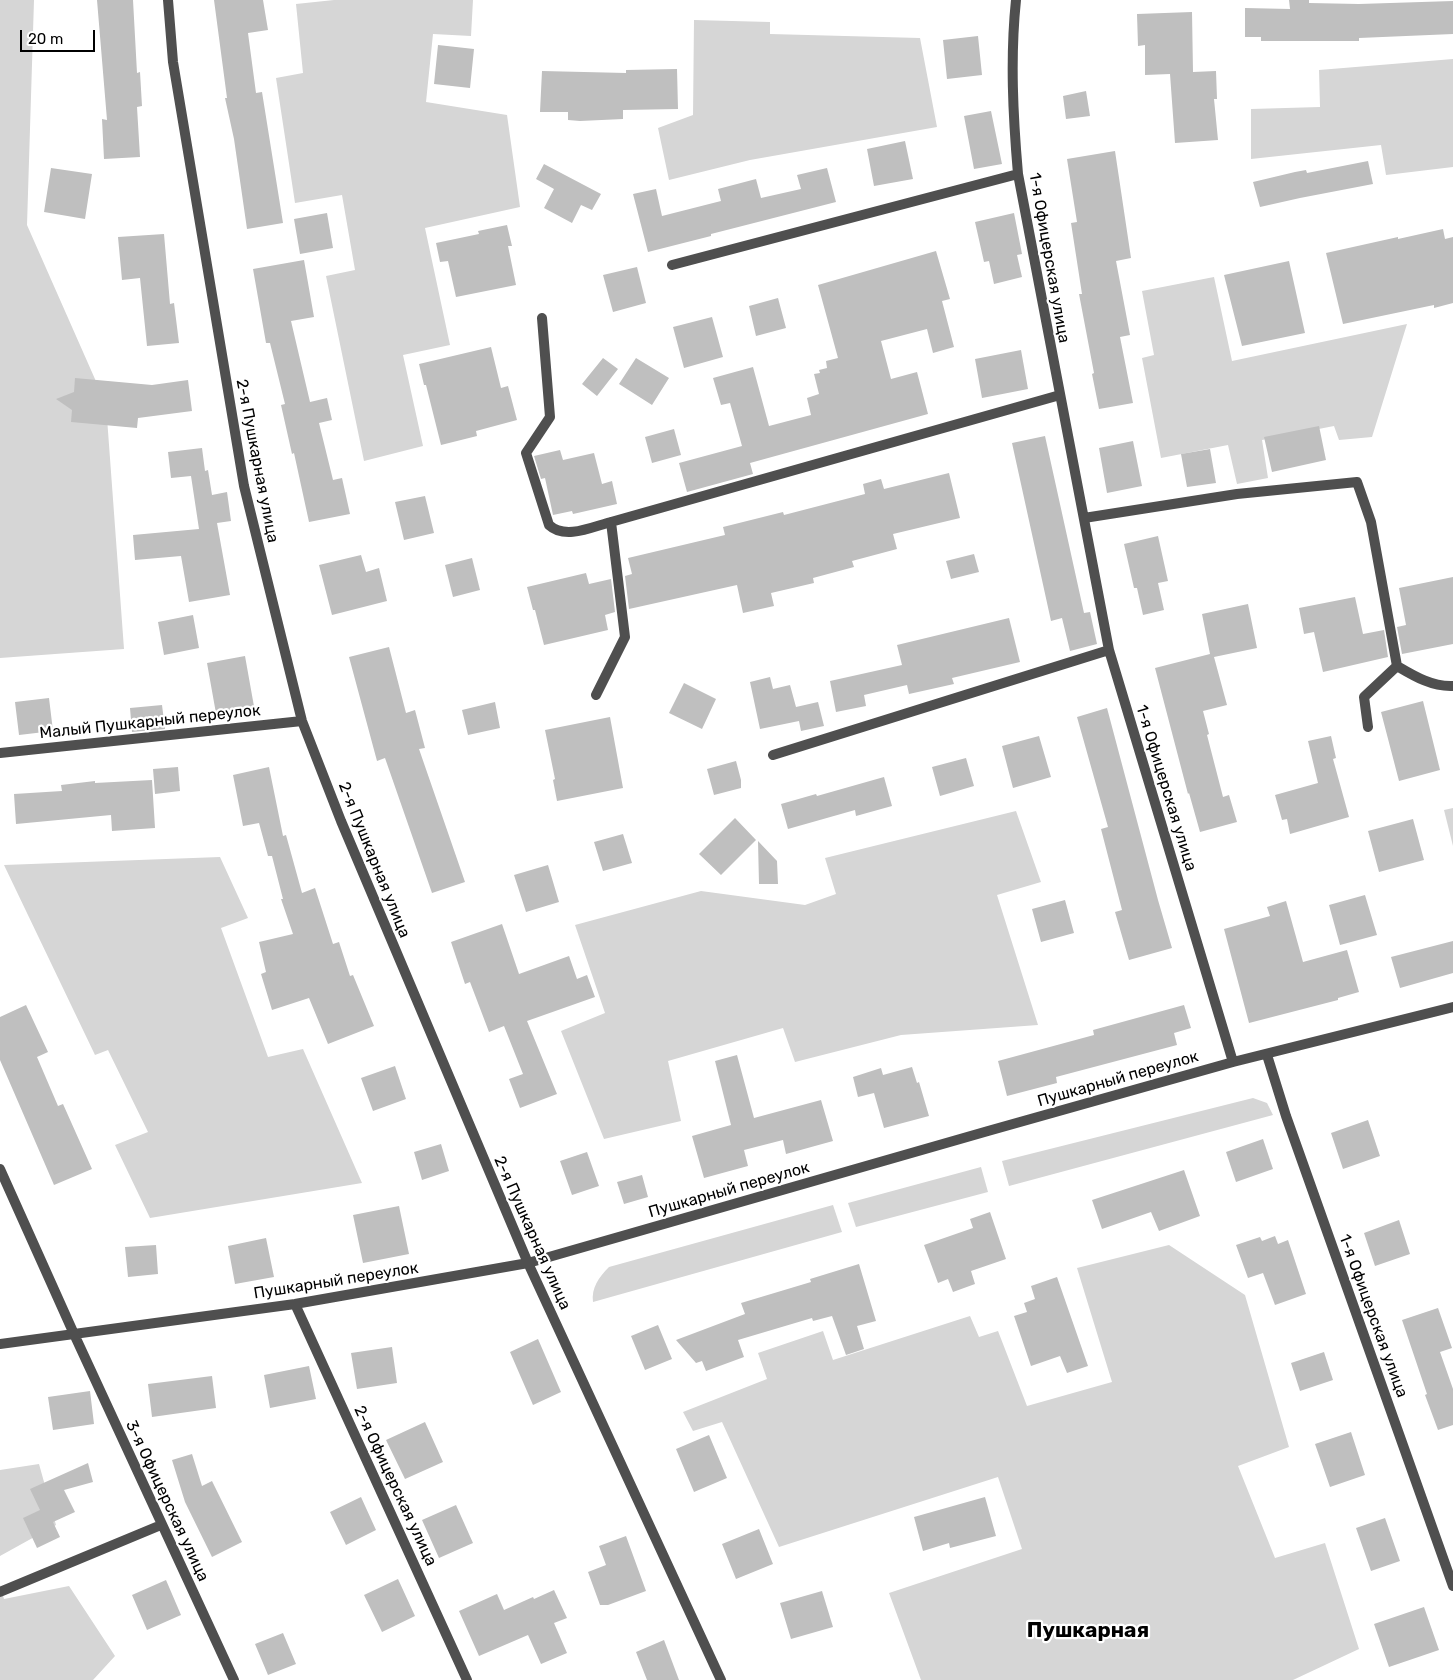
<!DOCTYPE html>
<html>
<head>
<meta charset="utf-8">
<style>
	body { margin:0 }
	#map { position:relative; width:1453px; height:1680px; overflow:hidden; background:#fff; font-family:Rubik,sans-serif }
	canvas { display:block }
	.scale { position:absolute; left:20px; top:30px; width:75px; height:22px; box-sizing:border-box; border:2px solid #000; border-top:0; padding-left:6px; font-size:15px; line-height:18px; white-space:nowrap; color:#000; -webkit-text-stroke:4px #fff; paint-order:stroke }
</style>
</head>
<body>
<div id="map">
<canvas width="1453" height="1680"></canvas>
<div class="scale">20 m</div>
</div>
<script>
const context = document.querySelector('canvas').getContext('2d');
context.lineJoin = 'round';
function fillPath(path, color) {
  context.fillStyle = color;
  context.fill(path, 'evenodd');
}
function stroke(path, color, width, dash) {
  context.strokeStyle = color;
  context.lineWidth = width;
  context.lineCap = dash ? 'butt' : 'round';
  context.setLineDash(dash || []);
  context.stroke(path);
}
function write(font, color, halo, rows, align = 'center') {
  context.font = font + ' Rubik,sans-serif';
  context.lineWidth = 4.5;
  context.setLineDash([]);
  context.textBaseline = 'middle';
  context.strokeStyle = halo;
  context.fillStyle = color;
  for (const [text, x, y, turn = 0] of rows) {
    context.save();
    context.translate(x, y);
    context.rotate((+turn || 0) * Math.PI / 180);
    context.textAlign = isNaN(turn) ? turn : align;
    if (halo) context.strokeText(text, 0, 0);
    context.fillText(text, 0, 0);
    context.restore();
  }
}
const green = new Path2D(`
	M0 0H34L27 225 106 404 124 649 0 658Z
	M334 0H473L471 36 433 34 426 102 507 115 520 207 425 228 450 345 403 355 423 446 364 461 326 276 355 270 342 195 295 203 276 78 303 73 296 4Z
	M694 20 770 22V34L920 38 937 127 750 160 669 180 658 128 693 115Z
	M1453 59V167L1386 175 1381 145 1251 159V109L1320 107 1319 70Z
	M1214 277 1232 361 1407 324 1372 437 1339 440 1334 426 1262 440 1268 478 1237 484 1228 445 1161 458 1142 358 1154 355 1142 291Z
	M1453 808V846L1444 810Z
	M1016 811 1041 882 997 895 1038 1025 901 1035 795 1062 783 1028 668 1061 681 1121 604 1139 561 1031 605 1013 575 925 701 891 805 905 836 894 825 858Z
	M220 857 248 918 221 928 268 1057 303 1049 362 1183 150 1218 115 1145 148 1132 108 1050 95 1055 4 865Z
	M1253 1098 1267 1103 1273 1115 1009 1186 1002 1161Z
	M981 1167 988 1192 856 1227 848 1203Z
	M833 1205 842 1232 593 1302C591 1288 599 1277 609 1267Z
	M1169 1245 1245 1295 1289 1447 1238 1466 1275 1558 1325 1543 1359 1649 1293 1680H921L889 1593 1022 1549 998 1477 779 1547 722 1422 693 1431 683 1412 767 1379 758 1353 823 1331 833 1360 970 1316 979 1337 998 1331 1027 1406 1112 1382 1077 1268Z
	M39 1464 56 1525 0 1556V1470Z
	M0 1585 4 1599 69 1586 115 1656 93 1680H0Z`);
const building = new Path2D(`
	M97 0H133L137 73 140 72 142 106 137 107 140 157 104 159 102 119 107 120Z
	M214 0H263L268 30 248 33 256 93 262 92 283 223 247 229 234 139 225 98H227Z
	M1289 0H1309V3L1359 4 1453 1V34L1359 38V41H1261V37H1245V8L1290 9Z
	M1192 12 1193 72 1216 71 1217 99H1214L1218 140 1175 143 1170 74 1145 75V45L1138 46 1137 14Z
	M978 36 982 75 947 79 943 40Z
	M438 45 474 49 470 88 434 84Z
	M677 69 678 109 623 110V119L580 121 568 120V112H540L542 71 626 73V70Z
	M1086 91 1090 116 1066 119 1063 96Z
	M991 111 1002 164 974 169 964 116Z
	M905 141 913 179 874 186 867 149Z
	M1115 151 1131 258 1116 261 1130 335 1120 337 1133 403 1099 409 1092 374 1094 373 1079 294H1082L1071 223 1077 222 1067 159Z
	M1368 161 1373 184 1300 198 1260 207 1253 182 1295 172 1306 170 1307 173Z
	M544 164 601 194 592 210 581 205 572 223 544 208 554 189 536 179Z
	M51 168 92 174 85 219 44 212Z
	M827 168 836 202 711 234V236L648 252 633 194 656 189 662 216 721 201 718 189 756 179 761 198 801 189 797 175Z
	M327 213 333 248 300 254 294 219Z
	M1014 213 1022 254 1017 255 1022 277 994 284 989 261 984 262 975 222Z
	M507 225 512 246H508L516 285 456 297 448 261 440 262 436 243 479 234 478 231Z
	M1443 229 1445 239 1453 237V303L1434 308V305L1343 324 1326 253 1398 237V239Z
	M164 234 170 304 174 303 179 343 147 346 140 278 122 280 118 237Z
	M936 251 950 299 942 301 954 347 933 353 927 329 881 341 891 379 917 372 928 414 750 463 753 474 687 492 679 463 742 446 730 403 721 405 713 378 753 367 769 426 811 415 807 398 819 394 814 374 820 373 819 370 827 368 826 361 838 358 818 285Z
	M304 260 314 317 291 321 310 402 327 398 332 420 319 423 333 480 342 478 350 514 309 522 294 453 292 454 281 405 285 404 270 343H266L253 269Z
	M1289 261 1305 333 1242 346 1224 275Z
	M637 267 646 303 613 312 603 275Z
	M778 298 786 328 756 336 749 306Z
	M712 317 723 357 684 368 673 327Z
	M491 347 501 388 508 386 517 420 476 431 477 436 441 445 426 385H424L419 364Z
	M1021 350 1028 389 982 398 975 359Z
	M603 358 618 369 597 396 582 384Z
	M636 358 669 378 652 405 619 384Z
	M75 378 152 385 188 380 192 411 138 418 137 428 71 422 72 410 56 399 74 392Z
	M1319 426 1326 460 1272 472 1264 437Z
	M674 429 681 455 652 463 645 437Z
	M1045 436 1084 613 1090 612 1097 644 1070 651 1062 618 1051 621 1012 443Z
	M1133 441 1142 486 1107 493 1099 448Z
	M202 448 205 471 208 470 212 495 227 492 231 521 217 523 230 595 189 602 181 556 135 560 133 535 199 529 191 476 171 478 168 452Z
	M1210 449 1216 483 1187 487 1181 454Z
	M560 450 563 460 594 453 602 484 612 481 617 504 573 514 572 511 553 515 545 478 541 479 534 456Z
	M949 473 960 518 893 534 897 549 852 561 854 567 813 578 814 583 771 593 774 606 743 613 737 585 629 609 625 576 632 574 628 558 725 535 723 527 783 512 784 515 865 494 863 484 881 479 884 489Z
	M425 496 434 533 404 540 395 502Z
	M1158 536 1168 581 1158 583 1164 610 1143 615 1137 588H1134L1124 544Z
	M974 554 979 572 951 579 946 561Z
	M361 555 366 572 379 568 387 601 332 615 319 565Z
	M472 558 480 590 453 597 445 565Z
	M586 573 589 584 611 579 615 612 605 615 608 630 544 645 535 610H533L527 587Z
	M1453 577V644L1402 654 1397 627 1406 625 1399 588Z
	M1355 597 1363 634 1384 630 1388 657 1323 672 1314 632 1304 634 1299 608Z
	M1248 604 1257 648 1214 657 1227 705 1203 711 1209 734 1207 735 1223 797 1229 795 1237 822 1200 832 1189 793 1188 794 1155 668 1210 654 1202 614Z
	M193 615 199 648 164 655 158 622Z
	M1009 618 1020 662 952 678 954 684 909 694 907 685 864 695 866 706 836 712 830 681 902 665 897 645Z
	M389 647 406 713 415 710 425 748 419 749 465 882 432 893 385 758 377 761 349 657Z
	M245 656 255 712 217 719 207 663Z
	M770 677 773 689 790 685 796 707 818 702 824 726 801 731 799 721 760 729 750 682Z
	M684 683 716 699 702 729 669 713Z
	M49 698 53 731 19 735 15 702Z
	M1423 701 1440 770 1399 781 1381 712Z
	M495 702 500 728 468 735 462 710Z
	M162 705 165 729 132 732 130 708Z
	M1107 708 1158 900 1172 948 1129 960 1115 912 1122 910 1101 829 1108 827 1077 717Z
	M610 717 623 788 557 801 553 780 555 779 545 730Z
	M1039 736 1051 777 1013 788 1002 746Z
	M1331 736 1336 758 1333 759 1349 817 1290 834 1287 819 1282 820 1275 795 1318 783 1308 741Z
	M966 758 974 786 940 796 932 767Z
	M736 761 741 780V788L714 795 707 769Z
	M178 767 180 791 155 794 153 769Z
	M269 767 283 836 286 835 302 893 315 888 333 944 339 942 350 976 353 975 374 1026 328 1044 309 998 272 1010 261 974 266 972 259 942 293 934 281 899H283L272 856H268L259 823 243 826 233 775Z
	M884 777 892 806 856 816 855 810 788 829 781 804 816 794 817 796Z
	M152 780 155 828 112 831 111 815 16 824 14 794 62 791 61 785 95 781V783Z
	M735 818 756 840 721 875 699 854Z
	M1413 819 1424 860 1379 872 1368 831Z
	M623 834 632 863 603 871 594 842Z
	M758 841 777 861 778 884H759Z
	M548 865 559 902 526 912 514 875Z
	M1365 895 1377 935 1340 945 1329 905Z
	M1065 900 1074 933 1041 942 1032 909Z
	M1286 901 1303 962 1347 950 1359 992 1338 998V1000L1249 1023 1224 929 1270 916 1267 907Z
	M502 924 519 974 569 956 577 979 587 975 595 997 527 1021 557 1094 520 1108 509 1079 523 1074 504 1026 489 1032 470 982 465 984 451 942Z
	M1453 941V973L1400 988 1391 957Z
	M26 1005 48 1052 37 1057 58 1106 63 1104 92 1169 54 1185 0 1060V1017Z
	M1184 1005 1191 1028 1174 1033 1177 1045 1056 1077 1057 1083 1007 1096 998 1061 1094 1035 1093 1030Z
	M737 1055 754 1118 821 1100 833 1141 786 1154 783 1140 744 1150 748 1166 704 1178 692 1136 731 1125 715 1061Z
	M395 1066 406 1099 373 1111 361 1078Z
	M912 1067 917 1083 919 1082 929 1116 884 1128 874 1093 858 1097 853 1077 881 1068 883 1075Z
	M1368 1120 1380 1156 1343 1169 1331 1133Z
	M1263 1139 1273 1169 1236 1182 1226 1152Z
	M441 1144 449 1171 422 1180 414 1152Z
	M587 1152 599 1186 572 1195 560 1161Z
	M1184 1170 1200 1216 1159 1231 1151 1212 1102 1229 1092 1200Z
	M642 1175 648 1197 624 1204 617 1182Z
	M399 1206 409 1254 363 1263 353 1215Z
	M990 1212 1006 1259 971 1271 975 1284 953 1292 948 1279 938 1283 924 1245 973 1228 970 1219Z
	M1399 1220 1410 1254 1375 1266 1364 1233Z
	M1275 1236 1278 1244 1288 1240 1306 1294 1275 1305 1263 1273 1248 1278 1236 1245 1260 1237 1262 1241Z
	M266 1238 274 1277 235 1284 228 1246Z
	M156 1245 158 1274 128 1277 125 1247Z
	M859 1264 876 1321 857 1326 864 1349 846 1355 832 1316 813 1321 812 1318 738 1340 744 1357 706 1371 702 1361 696 1363 676 1340 745 1314 741 1303 811 1282 810 1279Z
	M1057 1277 1088 1366 1067 1373 1060 1356 1031 1366 1014 1316 1027 1312 1024 1303 1035 1299 1031 1286Z
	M1438 1308 1452 1348 1440 1352 1453 1389V1425L1438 1430 1425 1395 1427 1394 1402 1320Z
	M658 1325 672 1359 645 1370 631 1336Z
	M538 1339 561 1392 533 1405 510 1352Z
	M392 1347 397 1383 357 1389 351 1353Z
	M1324 1352 1333 1380 1300 1391 1291 1363Z
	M309 1366 316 1399 270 1408 264 1375Z
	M212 1376 216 1408 152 1417 148 1384Z
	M90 1391 94 1424 53 1430 48 1397Z
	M425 1422 443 1462 405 1479 386 1440Z
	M1351 1432 1365 1475 1330 1487 1315 1444Z
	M709 1435 727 1478 694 1492 676 1449Z
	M192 1454 202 1486 212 1481 242 1542 212 1557 185 1502 172 1460Z
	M88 1463 93 1482 64 1490 75 1512 53 1522 60 1537 37 1548 23 1518 40 1510 30 1489Z
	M361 1497 376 1530 346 1545 330 1512Z
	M985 1497 996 1536 950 1548 949 1543 923 1551 914 1517Z
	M456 1505 473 1543 439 1558 422 1520Z
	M1385 1518 1400 1561 1371 1571 1356 1528Z
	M759 1529 773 1564 736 1579 722 1544Z
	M626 1536 646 1591 608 1605H600L588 1572 606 1565 599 1546Z
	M398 1579 415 1616 382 1632 364 1595Z
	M166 1580 181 1615 147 1630 132 1595Z
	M554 1590 567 1618 554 1623 567 1653 541 1664 528 1635 479 1656 459 1611 497 1594 504 1610 533 1597 534 1599Z
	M822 1591 833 1627 791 1639 780 1603Z
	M1424 1607 1439 1650 1389 1667 1374 1624Z
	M283 1633 296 1664 268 1675 255 1644Z
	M664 1640 679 1680H647L636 1652Z`);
const street = new Path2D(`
	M168 0 173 62 244 486 302 721 341 821 528 1263 721 1680
	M1016 0C1010 58 1013 116 1018 174L1109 650 1233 1062
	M672 265 1018 174
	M542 318 550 417 526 453 549 525C565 540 592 527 611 522L1060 395
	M1084 518 1237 494 1357 482 1371 522 1397 666C1414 676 1432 687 1453 686
	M596 695 625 637 611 522
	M1368 727 1364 697 1397 666
	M0 753 302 721
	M773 755 1109 650
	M1267 1055 1286 1116 1453 1586
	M0 1169 74 1334 234 1680
	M295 1304 467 1680
	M0 1344 295 1304 528 1263 988 1131 1233 1062 1453 1007
	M0 1592 161 1525`);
const streetNames = [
	["1-я Офицерская улица",1049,258,80],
	["2-я Пушкарная улица",257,461,79],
	["Малый Пушкарный переулок",150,722,-6],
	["1-я Офицерская улица",1166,788,73],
	["2-я Пушкарная улица",374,860,68],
	["Пушкарный переулок",1118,1079,-16],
	["Пушкарный переулок",729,1190,-16],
	["2-я Пушкарная улица",532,1233,66],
	["Пушкарный переулок",336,1281,-9],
	["1-я Офицерская улица",1373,1316,70],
	["2-я Офицерская улица",395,1486,65],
	["3-я Офицерская улица",167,1501,65]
];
const districtNames = [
	["Пушкарная",1088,1631]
];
fillPath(green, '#d6d6d6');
fillPath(building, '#bfbfbf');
stroke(street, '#4f4f4f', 10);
write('16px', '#000', '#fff', streetNames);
write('bold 21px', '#000', '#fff', districtNames);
</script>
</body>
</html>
